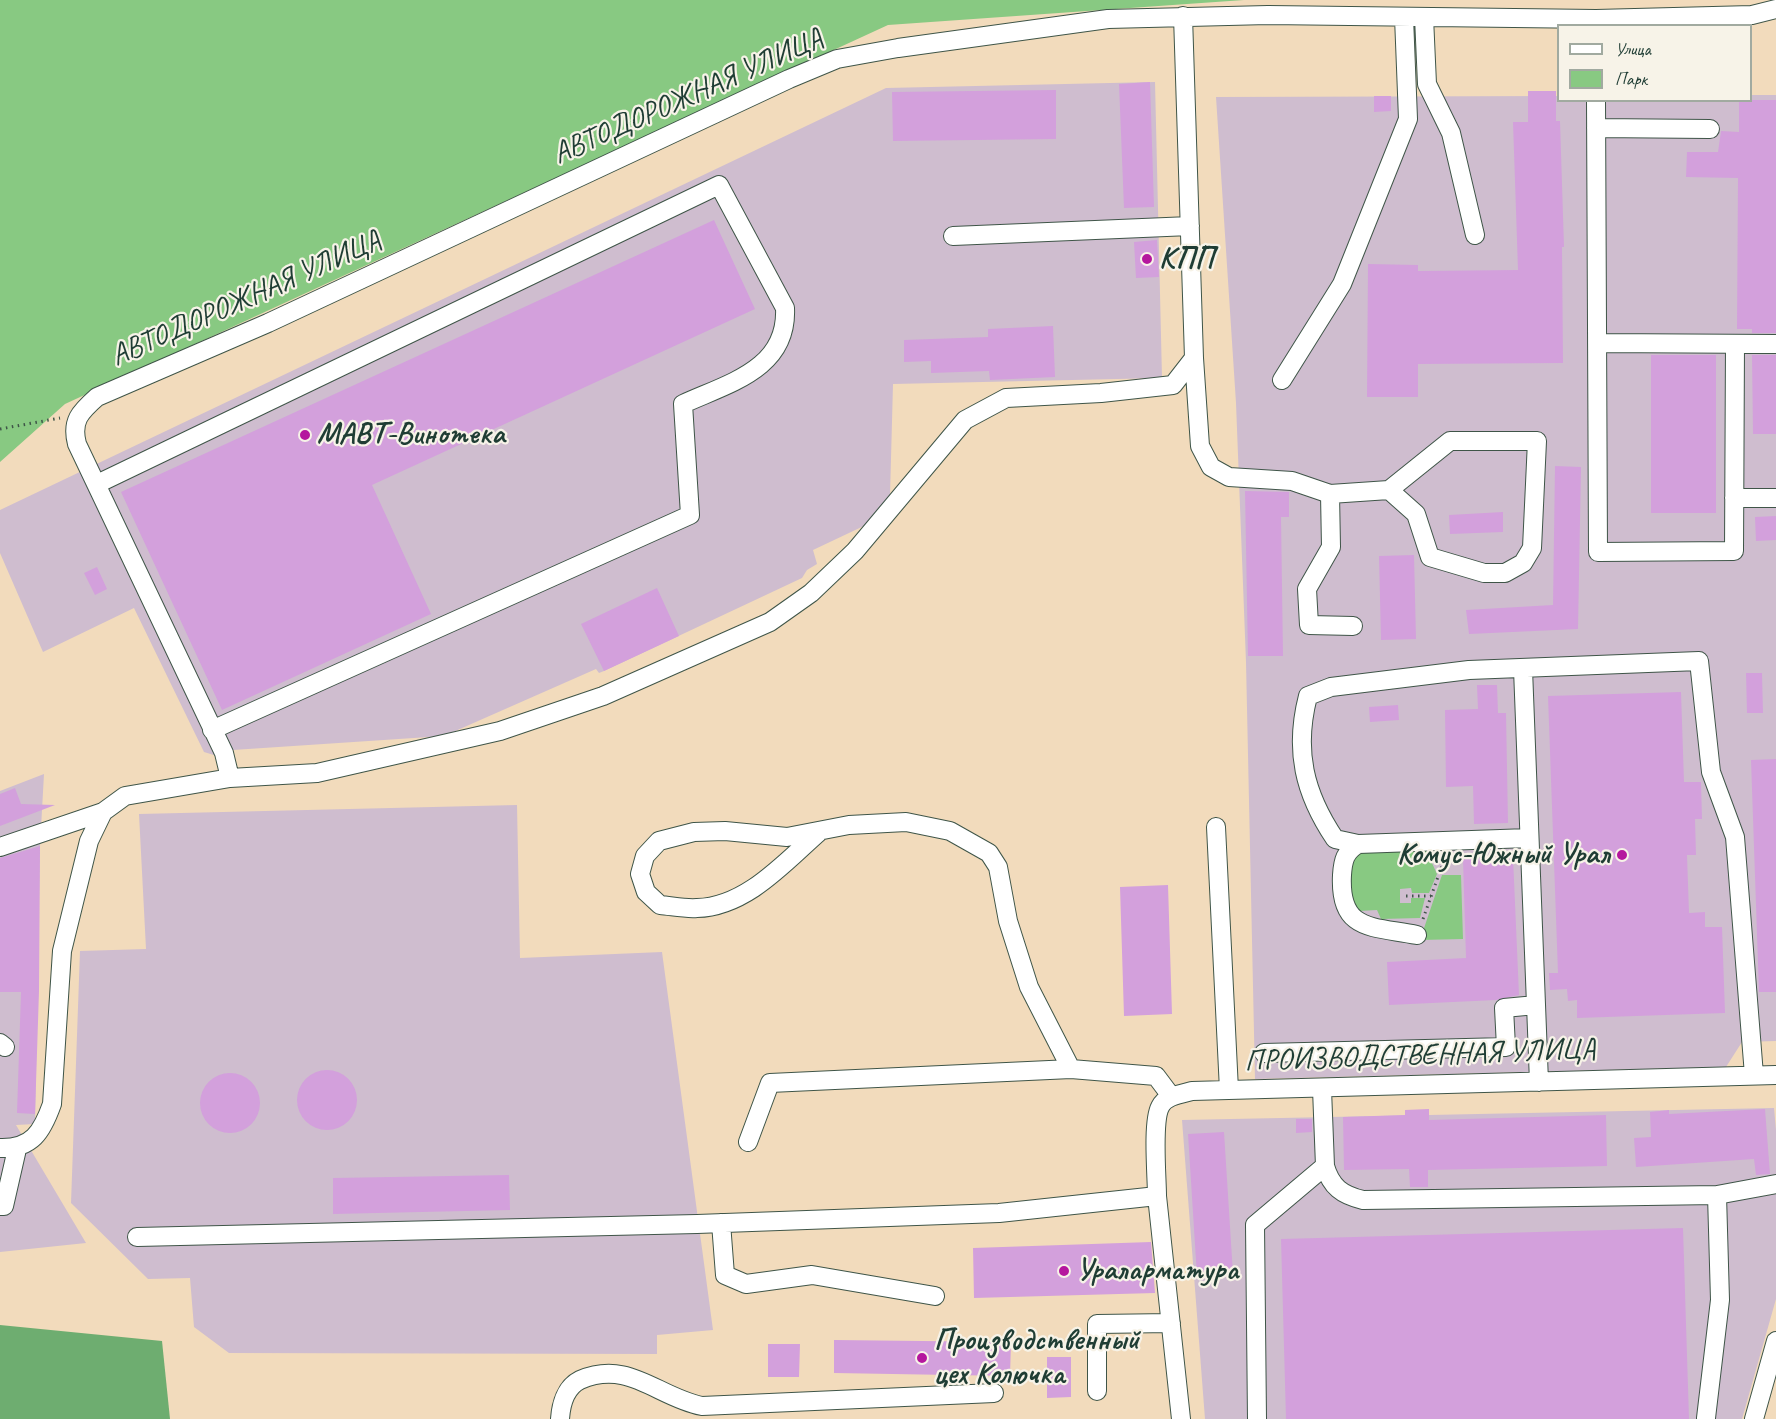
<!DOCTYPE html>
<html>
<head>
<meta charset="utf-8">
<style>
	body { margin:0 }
	#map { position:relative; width:1776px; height:1419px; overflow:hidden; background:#f2dbbc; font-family:Caveat,sans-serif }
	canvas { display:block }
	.legend { position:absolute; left:1557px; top:24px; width:195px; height:78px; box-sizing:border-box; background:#f7f3e8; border:2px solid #a1aaa0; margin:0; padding:8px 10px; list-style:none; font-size:18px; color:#1f3d34 }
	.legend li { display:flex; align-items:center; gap:12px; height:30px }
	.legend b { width:30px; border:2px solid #a1aaa0 }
</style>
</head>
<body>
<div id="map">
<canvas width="1776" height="1419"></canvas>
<ul class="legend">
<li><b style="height:8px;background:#fff"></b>Улица</li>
<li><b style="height:16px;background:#88c982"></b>Парк</li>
</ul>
</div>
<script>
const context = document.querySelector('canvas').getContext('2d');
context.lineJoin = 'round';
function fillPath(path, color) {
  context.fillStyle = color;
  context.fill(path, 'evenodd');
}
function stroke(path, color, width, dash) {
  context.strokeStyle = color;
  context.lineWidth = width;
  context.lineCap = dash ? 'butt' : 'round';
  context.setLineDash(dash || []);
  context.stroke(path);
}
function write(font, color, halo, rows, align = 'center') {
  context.font = font + ' Caveat,sans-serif';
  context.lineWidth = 4.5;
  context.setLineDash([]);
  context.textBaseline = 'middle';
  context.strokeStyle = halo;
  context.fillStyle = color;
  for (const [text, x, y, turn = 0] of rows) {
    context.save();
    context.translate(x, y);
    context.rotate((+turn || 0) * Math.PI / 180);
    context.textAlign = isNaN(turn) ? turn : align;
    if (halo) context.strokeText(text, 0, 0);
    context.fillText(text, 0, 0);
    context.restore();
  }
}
const industrial = new Path2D(`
	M1155 82 1162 378 893 384 890 496 868 524 813 550 817 564 807 570 802 578 604 671 599 673 596 669 444 736 233 750 217 756 204 752 134 608 43 652 0 553V510L886 88Z
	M1751 95H1776V1041L1742 1042 1726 1067 1255 1079 1246 662 1236 403 1216 97 1558 96V100H1750Z
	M44 774 40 846 35 1124 16 1125 86 1243 0 1252V791Z
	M517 805 520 958 662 952 713 1330 657 1335V1354L229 1353 194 1327 190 1278 148 1279 71 1203 80 951 146 949 139 814Z
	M1774 1108 1776 1130V1299L1742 1419H1205L1182 1120Z`);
const green = new Path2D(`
	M0 0H1244L888 25 65 404 0 462Z
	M1432 851V863L1437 874 1429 893H1412L1411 888 1400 889V903H1411V898H1425L1420 918 1381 919 1377 910 1359 911 1349 906V866L1359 852Z
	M1442 875H1461L1463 939 1420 940Z`);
const forest = new Path2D(`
	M0 1325 162 1341 170 1419H0Z`);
const building = new Path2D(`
	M1150 82 1154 207 1124 208 1119 84Z
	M1056 90V139L893 141 892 92Z
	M1528 91H1556V121H1560L1564 247H1562L1563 363 1418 364V397H1367L1368 264 1418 265V271L1518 270 1513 122H1528Z
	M1374 96H1391V111L1374 112Z
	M1739 100H1776V333H1752V329H1737L1738 178 1686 177 1687 152H1718L1721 131 1739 132Z
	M714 220 755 309 372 485 431 614 222 710 121 492Z
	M1157 240 1159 277 1136 278 1134 242Z
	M1053 326 1055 377 990 380 989 371 931 373V361L904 362V340L988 337V329Z
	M1651 355H1716V513H1651Z
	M1752 355H1776V434H1753Z
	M1555 466 1581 467 1578 629 1469 634 1466 610 1553 605Z
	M1245 491 1289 492V517H1281L1283 656H1248Z
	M1503 512V532L1450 534 1449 515Z
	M1776 516V540L1756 541 1755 517Z
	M1414 555 1416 639 1381 640 1379 556Z
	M97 567 107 589 95 595 84 573Z
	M657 588 679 636 604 671 581 624Z
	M1746 673H1762L1763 713H1747Z
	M1477 685H1497L1498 713H1506L1508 823 1474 824 1473 786 1446 787 1445 710 1478 709Z
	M1681 692 1684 782H1701L1702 819H1695L1696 855H1687L1689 913 1705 912V927H1722L1725 1013 1577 1018V1000L1568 1001 1567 989 1550 990 1549 973H1558L1548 696Z
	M1398 705 1399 720 1370 722 1369 707Z
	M1776 759V992H1759L1751 760Z
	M15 788 21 804 55 805 0 826V794Z
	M40 846 39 991 35 1114 17 1113 21 992H0V858Z
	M1513 857 1519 995 1496 1000 1389 1005 1387 962 1466 958 1463 859Z
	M1168 885 1172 1014 1124 1016 1120 887Z
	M297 1100a30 30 0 1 1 60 0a30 30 0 1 1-60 0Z
	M200 1103a30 30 0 1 1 60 0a30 30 0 1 1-60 0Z
	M1429 1109V1120L1606 1115 1607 1166 1428 1170V1187H1410L1409 1169 1344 1170 1343 1117 1405 1115V1110Z
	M1765 1109 1770 1174 1756 1175 1754 1159 1636 1167 1634 1138 1651 1137 1650 1112 1669 1110V1114Z
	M1296 1119H1312V1132L1296 1133Z
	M1224 1132 1233 1274 1197 1276 1188 1134Z
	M509 1175 510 1210 333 1214V1178Z
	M1683 1228 1689 1419H1286L1281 1239Z
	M1151 1242 1155 1293 974 1298 973 1248Z
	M834 1340 1011 1342 1010 1376 834 1373Z
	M768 1344H800L799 1377H768Z
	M1047 1357H1071V1397L1047 1398Z`);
const path = new Path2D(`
	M0 429 60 418
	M1406 896H1431
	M1423 919 1445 857`);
const minor = new Path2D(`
	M1424 17 1427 84 1451 133 1475 235
	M1596 100 1598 552 1734 551 1735 344
	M1596 128 1710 129
	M953 236 1190 226
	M1597 343 1776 344
	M1194 358 1200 446 1211 467 1229 477 1292 481 1330 494 1389 490 1416 514 1430 557 1484 573H1505L1523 563 1532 548 1537 441H1450L1389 490
	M1282 380 1342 284 1408 119 1404 17
	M97 484 719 185 785 308C788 369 729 383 683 404L690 515 212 730
	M1330 494 1331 547 1307 589 1309 625 1353 626
	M1734 498H1776
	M1523 669 1539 1082
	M230 778 224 753 77 444C71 421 80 412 97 397L268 323 789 79 837 59 898 48 1108 19 1268 15 1596 19 1752 15 1776 9
	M1216 827 1229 1090
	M818 833C785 862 746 907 697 908 685 909 672 906 660 905L646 892 640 874 645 856 659 841 694 832 725 831 787 837 849 825 906 822 950 831 989 853 998 867 1008 921 1029 987 1071 1069 1156 1076 1171 1096
	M1529 838 1358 844 1335 839C1304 793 1294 750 1308 696L1331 687 1469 670 1699 661 1711 772 1735 837 1754 1075
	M1358 844C1345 852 1343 860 1342 875 1339 932 1372 926 1417 935
	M0 847 103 812
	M0 1043 5 1047
	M1264 1053 1506 1047 1504 1008 1536 1005
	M1322 1089 1325 1166C1331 1187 1342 1195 1363 1200L1717 1195 1720 1300 1706 1418
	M748 1142 770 1083 1071 1069
	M0 1148C32 1149 42 1132 52 1104L62 951 89 841 103 812 125 796 230 778 317 773 500 731 603 696 770 622 811 593 855 551 965 420 1006 398 1101 393 1173 385 1194 358 1183 16
	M1717 1195 1776 1184
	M1157 1196C1157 1177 1152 1123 1160 1107 1165 1096 1180 1094 1192 1091L1776 1075
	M0 1206H4L17 1149
	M721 1223 725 1275 746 1284 812 1275 935 1296
	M137 1237 697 1224 999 1213 1157 1196 1181 1419
	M1097 1391V1324L1171 1323
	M560 1419C561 1404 566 1387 580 1380 629 1359 657 1397 702 1406L994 1393
	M1257 1419 1255 1225 1325 1166
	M1754 1419 1776 1341`);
const markers = [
	[1147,259,6,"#b5179e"],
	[305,435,6,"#b5179e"],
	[1622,855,6,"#b5179e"],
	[1064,1271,6,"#b5179e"],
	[922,1358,6,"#b5179e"]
];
const streetNames = [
	["АВТОДОРОЖНАЯ УЛИЦА",688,97,-24],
	["АВТОДОРОЖНАЯ УЛИЦА",246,299,-24],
	["ПРОИЗВОДСТВЕННАЯ УЛИЦА",1420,1056,-2]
];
const poiNames = [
	["КПП",1159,259],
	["МАВТ-Винотека",317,435],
	["Комус-Южный Урал",1610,855,"right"],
	["Ураларматура",1076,1271],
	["Производственный",934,1341],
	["цех Колючка",934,1375]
];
fillPath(industrial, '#cfbdcf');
fillPath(green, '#88c982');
fillPath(forest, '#6ead70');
fillPath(building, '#d3a0dc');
stroke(minor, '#3f5548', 20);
stroke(path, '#3f5548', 3, [1.5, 4.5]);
stroke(minor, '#fff', 18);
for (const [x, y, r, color] of markers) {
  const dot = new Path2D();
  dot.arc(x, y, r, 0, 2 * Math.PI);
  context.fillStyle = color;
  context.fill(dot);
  stroke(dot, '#f7f3e8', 2);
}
write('30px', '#1f3d34', '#f7f3e8', streetNames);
write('bold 30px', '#1f3d34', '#f7f3e8', poiNames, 'left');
</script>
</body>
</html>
